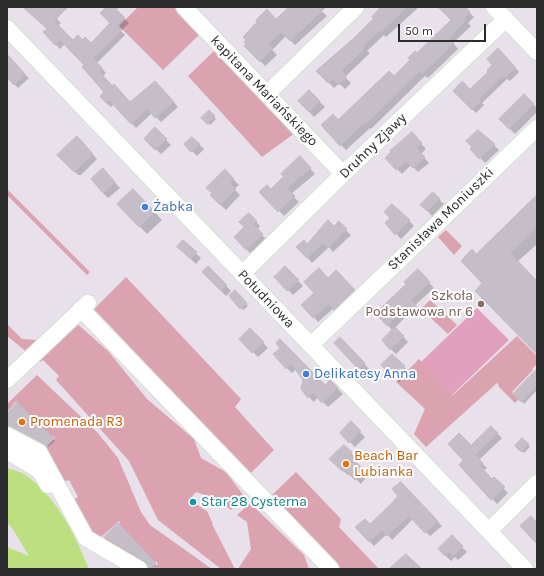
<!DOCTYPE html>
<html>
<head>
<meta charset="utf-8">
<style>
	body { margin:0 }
	#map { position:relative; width:544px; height:576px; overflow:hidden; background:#e8e0eb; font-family:Karla,sans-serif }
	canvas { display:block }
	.frame { position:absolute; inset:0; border:8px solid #2c2c2c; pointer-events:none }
	.scale { position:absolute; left:398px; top:24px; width:88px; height:18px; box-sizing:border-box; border:2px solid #2c2c2c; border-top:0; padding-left:5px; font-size:12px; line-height:14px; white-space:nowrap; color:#2c2c2c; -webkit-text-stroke:3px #fff; paint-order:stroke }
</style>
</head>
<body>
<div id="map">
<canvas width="544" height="576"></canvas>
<div class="frame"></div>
<div class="scale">50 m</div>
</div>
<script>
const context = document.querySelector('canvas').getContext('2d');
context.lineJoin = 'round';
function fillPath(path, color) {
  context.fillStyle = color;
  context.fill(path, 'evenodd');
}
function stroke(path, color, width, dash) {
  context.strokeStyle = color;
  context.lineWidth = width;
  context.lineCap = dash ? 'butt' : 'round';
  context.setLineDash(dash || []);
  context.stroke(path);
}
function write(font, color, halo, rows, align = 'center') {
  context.font = font + ' Karla,sans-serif';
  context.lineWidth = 4;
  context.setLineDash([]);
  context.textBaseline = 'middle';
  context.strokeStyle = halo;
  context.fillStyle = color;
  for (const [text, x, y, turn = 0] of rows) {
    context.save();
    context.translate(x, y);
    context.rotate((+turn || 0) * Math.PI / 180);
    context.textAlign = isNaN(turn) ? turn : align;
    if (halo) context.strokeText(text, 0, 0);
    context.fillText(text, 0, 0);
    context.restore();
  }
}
const green = new Path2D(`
	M138 7H178L202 32 163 70 119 26Z
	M215 50 295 133 262 157 188 76Z
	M7 189 90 272 87 275 7 195Z
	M446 230 462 246 454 255 438 237Z
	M126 277 241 399 235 407 274 450 250 474 94 309Z
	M430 300 457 325 448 334 421 309Z
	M73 305 76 308 28 353 7 336V324L22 339 37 340Z
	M74 321 108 351 147 399 194 439 201 458 226 472 244 496 231 510 219 500 196 492 189 500 207 511 213 524H212L235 569H221L158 520 129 461 56 380 59 376 43 360 40 362 36 359Z
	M517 336 537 356V364L532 369 533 370 512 392 518 400 515 403 498 386 499 385 497 383 426 447 414 434 425 409 396 382 419 359 453 395Z
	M37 375 97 432 118 458 141 512 150 525 212 569H152L158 564 156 561 148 567 104 540 120 523 119 521 100 538 87 531 71 501 78 497 69 480 61 483 44 450 55 438 54 436 42 448 7 429V416L18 402 16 401 7 412V404Z
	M296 472 341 519 339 527 379 569H340L271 496Z
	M250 503 304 555 309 569H238L251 549 247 522 237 515Z`);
const pitch = new Path2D(`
	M477 308 509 340 452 395 421 362Z`);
const water = new Path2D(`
	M7 468C13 470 22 472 27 476 58 499 75 535 89 569H7Z`);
const pier = new Path2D(`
	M7 522 14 531 29 556 7 547Z`);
const shadow = new Path2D(`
	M24 7H44L61 23 58 26 73 41H82L91 44 111 23 105 7H119L116 10 129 23 121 31 125 35 97 63 106 73 103 76 131 104 160 86 178 107 161 122 152 113 136 128 114 104 111 107 106 103V93L86 65 65 44 60 49 44 32 48 29Z
	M296 7H317L327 16 295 45 286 36 272 50 277 55 265 66 246 46 276 20Z
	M385 7H419L386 37 384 35 367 51 370 53 345 77 351 83 345 89 339 83 334 88 317 71 356 37Z
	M446 7H464L474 17 468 23 471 26 453 43 458 49 428 78 425 76 371 129 370 128 346 150 341 145 338 121 394 77 453 20Z
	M502 53 519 72 510 81 507 79 482 103 484 105 476 113 454 91H470L490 72Z
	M7 57 29 78 18 88 7 76Z
	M309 91 325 107 314 117 299 101Z
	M524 95 537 108V112L515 134 500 119Z
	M209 111 216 119 210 125 202 118Z
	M155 129 171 145 161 154 145 139Z
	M412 134 426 149 421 154 429 163 418 172 411 165 402 174 386 158Z
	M77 138 97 159 81 175H78L58 155Z
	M192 138 204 149 197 156 185 144Z
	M494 145 499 150 485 163 472 149Z
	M300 157 315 174 291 194 299 202 284 216 261 192 271 191 286 176Z
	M225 171 239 185 234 189 240 195 226 210 211 195Z
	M108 175 120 188 108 198 103 193Z
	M133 190 162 220 147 234 118 204Z
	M433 194 444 204 432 216 422 205Z
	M537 201V244L517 262 537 282V353L484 283 477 255Z
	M399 210 414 226 401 239 386 223Z
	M249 214 260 226 257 230 266 239 251 254 235 237 245 227Z
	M339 223 351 235 333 252 329 247 312 263 298 247 307 245Z
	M183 242 201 258 196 264 183 252Z
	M208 267 231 291 226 296 203 272Z
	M285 267 303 286 293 295 275 277Z
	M336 271 359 295 339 314 334 308 318 322 303 305Z
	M418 271 434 288 415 305 421 312 415 317 410 312 395 328 408 342 396 354 383 341 393 331 379 316Z
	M235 291 248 306 243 310 230 296Z
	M250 329 268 348 258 357 240 339Z
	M335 343H345L369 369 364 373Z
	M281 348 325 386 330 381 343 394 328 407 318 397 314 402 309 397 304 380 296 369 292 373 287 368Z
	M392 355 409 372 399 382 383 365Z
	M537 371V390L524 404 515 394Z
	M17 404 55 441 48 447 15 428 7 429V416Z
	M351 423 365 437 355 447 341 433Z
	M491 427 502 438 479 460 487 468 483 471 492 480 494 478 508 493 497 504 460 465 465 460 471 446Z
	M522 439 530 447 524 453 516 446Z
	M344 446 356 458 354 462 368 475 361 484 351 474 348 475 335 464Z
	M400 483 442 526 430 536 413 519 392 540 387 534 374 546 357 528 370 526 400 496Z
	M118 525 157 566 150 569 145 562 105 537Z
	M452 537 467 552 458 560 455 557 451 561 439 549Z`);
const building = new Path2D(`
	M23 7H68L54 21 73 40 78 35 82 40 85 37 91 43 110 23 100 13 106 7H114L125 18 117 25 122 30 93 58 102 68 99 71 112 86 114 84 130 102 155 81 174 102 155 118 147 109 131 124 109 100 106 103 100 96 104 92 82 67 84 65 60 40 55 45 43 32 47 29Z
	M289 7H326L290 41 281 32 268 44 272 49 260 62 244 46 246 44 244 42 246 40 243 37 257 22 256 20 267 9 276 19Z
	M381 7H407L381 32 379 31 363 46 365 48 341 71 347 77 339 85 333 79 328 83 316 71 355 37 374 18 372 17Z
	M438 7H465L470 12 464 18 466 20 449 38 454 43 422 74 420 71 365 125 364 123 340 146 321 125 333 114 338 120 389 71 394 76 410 60 408 58 415 51 417 53 451 20Z
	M498 48 516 68 505 78 503 76 479 99 481 101 472 110 453 91 462 81 470 89 488 72 487 70 492 65 487 59Z
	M7 54 25 74 14 85 7 78Z
	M309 90 320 101 309 112 298 101Z
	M524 94 534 104 509 129 499 119Z
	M209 110 215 116 207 124 201 118Z
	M155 127 167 139 155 150 144 139Z
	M478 130 495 144 479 159 470 149 472 147 466 141Z
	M412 132 422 143 416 148 425 157 413 168 406 161 396 170 385 158 391 152 390 151Z
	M77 136 93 154 74 172 57 155Z
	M192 137 200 144 191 152 184 144Z
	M300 156 311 168 287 188 295 196 278 212 259 192 267 185 271 189 284 176 281 174Z
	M103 168 115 182 103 193 91 179Z
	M225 169 234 179 230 183 236 189 220 205 210 195 212 193 206 188Z
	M133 189 155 212 139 227 117 204Z
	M433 192 440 199 427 211 420 205Z
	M537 195V227L510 253 537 281V354L475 291 482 283 461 261 472 249 476 254Z
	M392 204 410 220 395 235 385 223 390 218 384 212Z
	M249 213 257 221 253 224 263 234 246 250 234 237 244 227 239 222Z
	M328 220 334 226 339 221 347 229 328 248 323 243 307 258 296 247 304 240 307 244Z
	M183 240 197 252 191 259 177 247Z
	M208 266 227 285 221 291 202 272Z
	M285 266 299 280 287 291 274 277Z
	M319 268 328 278 336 270 355 290 334 310 329 304 313 318 301 305 314 293 304 282Z
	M418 269 430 282 411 300 417 307 410 313 405 308 387 326 378 316 380 309 406 284 404 282Z
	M235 290 247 303 240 309 229 296Z
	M395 327 404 336 390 350 382 340Z
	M250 328 264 342 252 353 239 339Z
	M340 337 365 363 358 369 334 343Z
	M280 339 325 385 330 380 338 388 322 403 313 393 308 398 301 389 303 380 291 364 286 369 273 354 280 348 276 343Z
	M392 354 405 366 394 378 381 365Z
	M537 369V385L521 402 513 394Z
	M17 402 54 438 46 446 7 426V414Z
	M351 421 361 431 349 443 340 433Z
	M491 426 498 433 475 455 483 463 480 466 492 479 494 477 505 487 491 500 459 465 463 460 448 444 459 433 471 445Z
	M522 438 529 444 521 452 515 446Z
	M344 445 352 452 350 456 364 470 355 480 345 470 342 471 329 459Z
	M401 482 438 521 425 533 409 516 387 536 382 530 369 542 355 527 365 519 370 524 391 504 398 496 392 489Z
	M531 516 537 523V544L520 526Z
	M118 523 156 563 148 569 144 561 104 537Z
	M452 535 463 546 453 556 449 552 445 556 438 549Z
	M406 554 422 569H389Z`);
const minor = new Path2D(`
	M184 7 343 174
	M494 7 537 52
	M7 28 525 569
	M267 94 356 7
	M242 274 343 174 506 19
	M81 309 331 569
	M311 345 537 128
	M7 380 88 303
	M7 435 39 452 86 538 139 569
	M7 451 40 471 48 485
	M489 531 537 483`);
const markers = [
	[145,207,4,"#3f7fe0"],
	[481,304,4,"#8d6e63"],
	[306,374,4,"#3f7fe0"],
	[22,422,4,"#e8710a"],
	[346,464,4,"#e8710a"],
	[193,502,4,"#0f9aa8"]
];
const streetNames = [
	["kapitana Mariańskiego",264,91,46],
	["Druhny Zjawy",373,146,-44],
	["Stanisława Moniuszki",441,219,-44],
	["Południowa",266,299,46]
];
const shopNames = [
	["Żabka",153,207],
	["Delikatesy Anna",314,374]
];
const educationNames = [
	["Szkoła",473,296],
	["Podstawowa nr 6",473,312]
];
const foodNames = [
	["Promenada R3",30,422],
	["Beach Bar",354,456],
	["Lubianka",354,472]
];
const cultureNames = [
	["Star 28 Cysterna",201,502]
];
fillPath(green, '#dba3b0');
fillPath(pitch, '#e1a0be');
fillPath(water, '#bce080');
fillPath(pier, '#e8e0eb');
fillPath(shadow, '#0003');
fillPath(building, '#c5bec8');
stroke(building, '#c3b9c7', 1);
stroke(minor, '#d6e2d5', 18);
stroke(minor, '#fff', 16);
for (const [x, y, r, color] of markers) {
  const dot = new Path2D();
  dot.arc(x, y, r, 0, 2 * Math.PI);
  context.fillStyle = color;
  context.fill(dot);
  stroke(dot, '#fff', 1.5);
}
write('14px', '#2c2c2c', '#fff', streetNames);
write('14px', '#366cbe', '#fff', shopNames, 'left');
write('14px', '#785e54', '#fff', educationNames, 'right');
write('14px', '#c56008', '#fff', foodNames, 'left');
write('14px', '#0d838f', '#fff', cultureNames, 'left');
</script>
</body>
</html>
